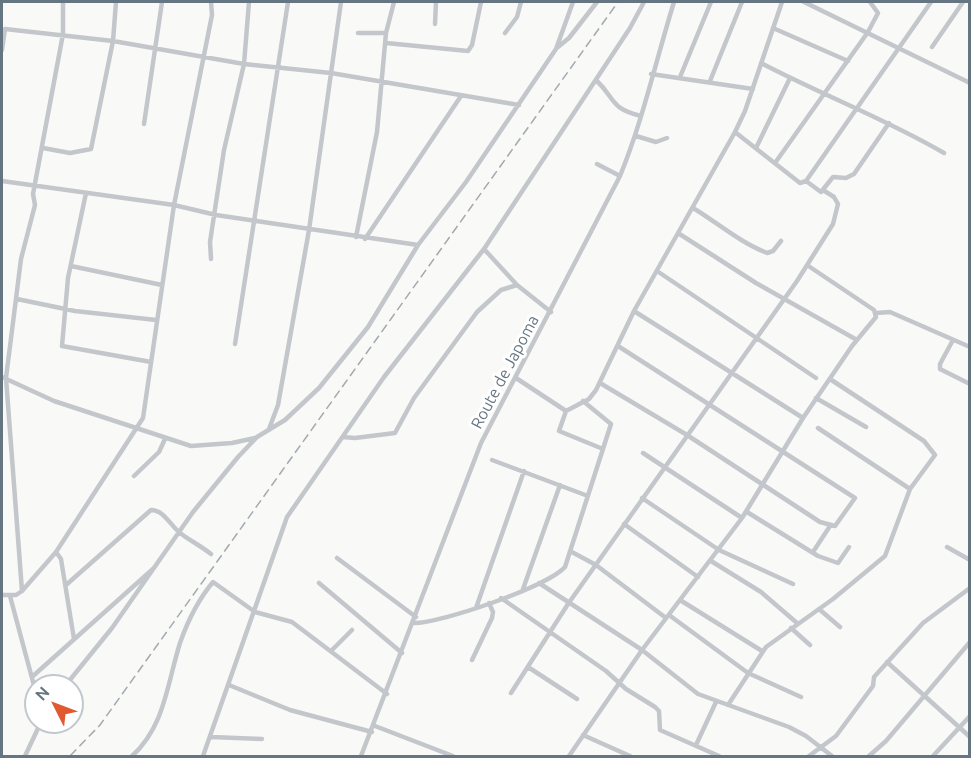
<!DOCTYPE html>
<html>
<head>
<meta charset="utf-8">
<style>
	body { margin:0 }
	#map { position:relative; width:971px; height:758px; overflow:hidden; background:#f9f9f7; font-family:Ubuntu,sans-serif }
	canvas { display:block }
	.frame { position:absolute; inset:0; border:3px solid #657582; pointer-events:none }
	.north { position:absolute; left:24px; top:674px; width:60px; height:60px; box-sizing:border-box; background:#fff; border:2px solid #c1c8cd; border-radius:50%; rotate:312deg; font-size:16px; font-weight:700; line-height:24px; text-align:center; color:#657582 }
	.north::after { content:''; display:block; margin:auto; width:21px; height:27px; background:#e1592f; clip-path:polygon(50% 0,100% 100%,50% 72%,0 100%) }
</style>
</head>
<body>
<div id="map">
<canvas width="971" height="758"></canvas>
<div class="frame"></div>
<div class="north">N</div>
</div>
<script>
const context = document.querySelector('canvas').getContext('2d');
context.lineJoin = 'round';
function stroke(path, color, width, dash) {
  context.strokeStyle = color;
  context.lineWidth = width;
  context.lineCap = dash ? 'butt' : 'round';
  context.setLineDash(dash || []);
  context.stroke(path);
}
function write(font, color, halo, rows, align = 'center') {
  context.font = font + ' Ubuntu,sans-serif';
  context.lineWidth = 6;
  context.setLineDash([]);
  context.textBaseline = 'middle';
  context.strokeStyle = halo;
  context.fillStyle = color;
  for (const [text, x, y, turn = 0] of rows) {
    context.save();
    context.translate(x, y);
    context.rotate((+turn || 0) * Math.PI / 180);
    context.textAlign = isNaN(turn) ? turn : align;
    if (halo) context.strokeText(text, 0, 0);
    context.fillText(text, 0, 0);
    context.restore();
  }
}
const minor = new Path2D(`
	M804 2 970 83
	M435 24 436 2
	M773 28 848 61
	M358 33H386
	M505 33 517 17 521 2
	M386 43 468 51 472 45 481 2
	M558 47 569 38 597 2
	M932 47 963 2
	M2 50 5 29 113 41 244 64 331 73 519 105
	M761 63C822 95 886 119 944 153
	M651 74 753 89
	M680 77 711 2
	M596 80C616 99 609 108 641 116
	M710 81 742 2
	M144 124 162 2
	M735 132 800 183 806 181 821 192 833 177 846 178 854 174 889 123
	M636 136 656 142 667 138
	M43 148 70 153 91 149 113 41 116 2
	M756 148 790 78
	M775 163 868 32 878 13 870 2
	M597 164 620 176
	M2 181 174 205 216 215 418 245
	M806 181 931 2
	M86 193 68 278 62 346 151 362
	M693 208C718 223 739 242 767 253L773 251 781 241
	M678 233 756 283 857 340
	M356 237 377 132 386 33 394 2
	M365 239 461 96
	M484 249 517 285 551 312
	M211 259 210 242 224 150 244 64 249 2
	M71 266 162 285
	M657 271 816 378
	M17 299 75 311 156 320
	M634 311 803 418
	M876 313 890 312 970 347
	M953 340 940 364V369L970 384
	M235 344 288 2
	M2 377 54 401 191 446 232 443 255 438
	M516 378 566 411
	M600 383 687 435 820 522 835 526 855 498 618 346
	M816 398 866 427
	M818 428 910 489
	M269 429 278 405 309 230 341 2
	M343 437 355 438 395 433 414 398 477 312 501 290 517 285
	M603 449 559 431 566 411 589 399 596 390 634 311 735 132 745 111 782 2
	M643 453 742 518
	M492 460 588 496
	M134 476 159 452 165 439
	M642 498 719 550 793 584
	M747 512 818 556 838 563 849 547
	M624 524 698 577
	M947 547 970 560
	M570 551 596 565 666 618
	M56 552 61 559 74 639
	M813 552 830 526
	M337 558 416 617
	M711 561 761 592 797 623
	M319 583 402 653
	M539 583 642 650 698 694 789 727 806 736 832 756
	M66 585 151 510C164 510 170 525 180 533 189 540 201 546 211 554
	M523 589 560 485
	M22 591 6 378 21 259 35 205 33 194 63 34V2
	M2 595H16L22 591 56 552 143 418 174 205 212 15 211 2
	M10 596 36 693
	M501 598 606 671 626 689 655 707 659 711 660 730 719 756
	M680 600 762 651
	M476 608 524 471
	M819 609 840 627
	M669 615 748 673 801 697
	M414 623C441 623 547 587 565 567L611 424 583 401
	M791 628 810 645
	M331 651 352 630
	M472 660 492 618 493 612 489 603
	M887 662 970 737
	M528 667 577 699
	M33 676 154 568
	M229 685 290 710 372 732
	M65 686 112 628 193 512 238 457 257 437 285 420 319 388 368 327 418 245 466 182 556 49 573 2
	M511 693 568 604 797 281 833 224 838 204 834 197 823 190
	M728 705 766 647 833 599 885 556 910 489 935 455 924 441 830 379
	M375 726 453 756
	M583 735 630 756
	M211 737 262 739
	M696 745 716 702
	M25 756 41 722
	M132 756C165 726 167 684 180 643 188 620 198 600 213 582L255 612 292 622 387 694
	M203 756 287 517 384 377 484 249 630 28 644 2
	M361 756 481 443 620 176C643 120 656 60 674 2
	M569 756 642 650 742 518 803 418 852 346 876 317 874 310 807 265
	M809 756 836 736 873 686 874 677 923 623 970 588
	M869 756 886 741 970 642
	M933 756 970 716`);
const rail = new Path2D(`
	M70 756 100 725 618 2`);
const streetNames = [
	["Route de Japoma",505,372,-62]
];
stroke(minor, '#c3c7cb', 4.5);
stroke(rail, '#a2a9af', 1.5, [9, 4.5]);
write('16px', '#657582', '#fff', streetNames);
</script>
</body>
</html>
